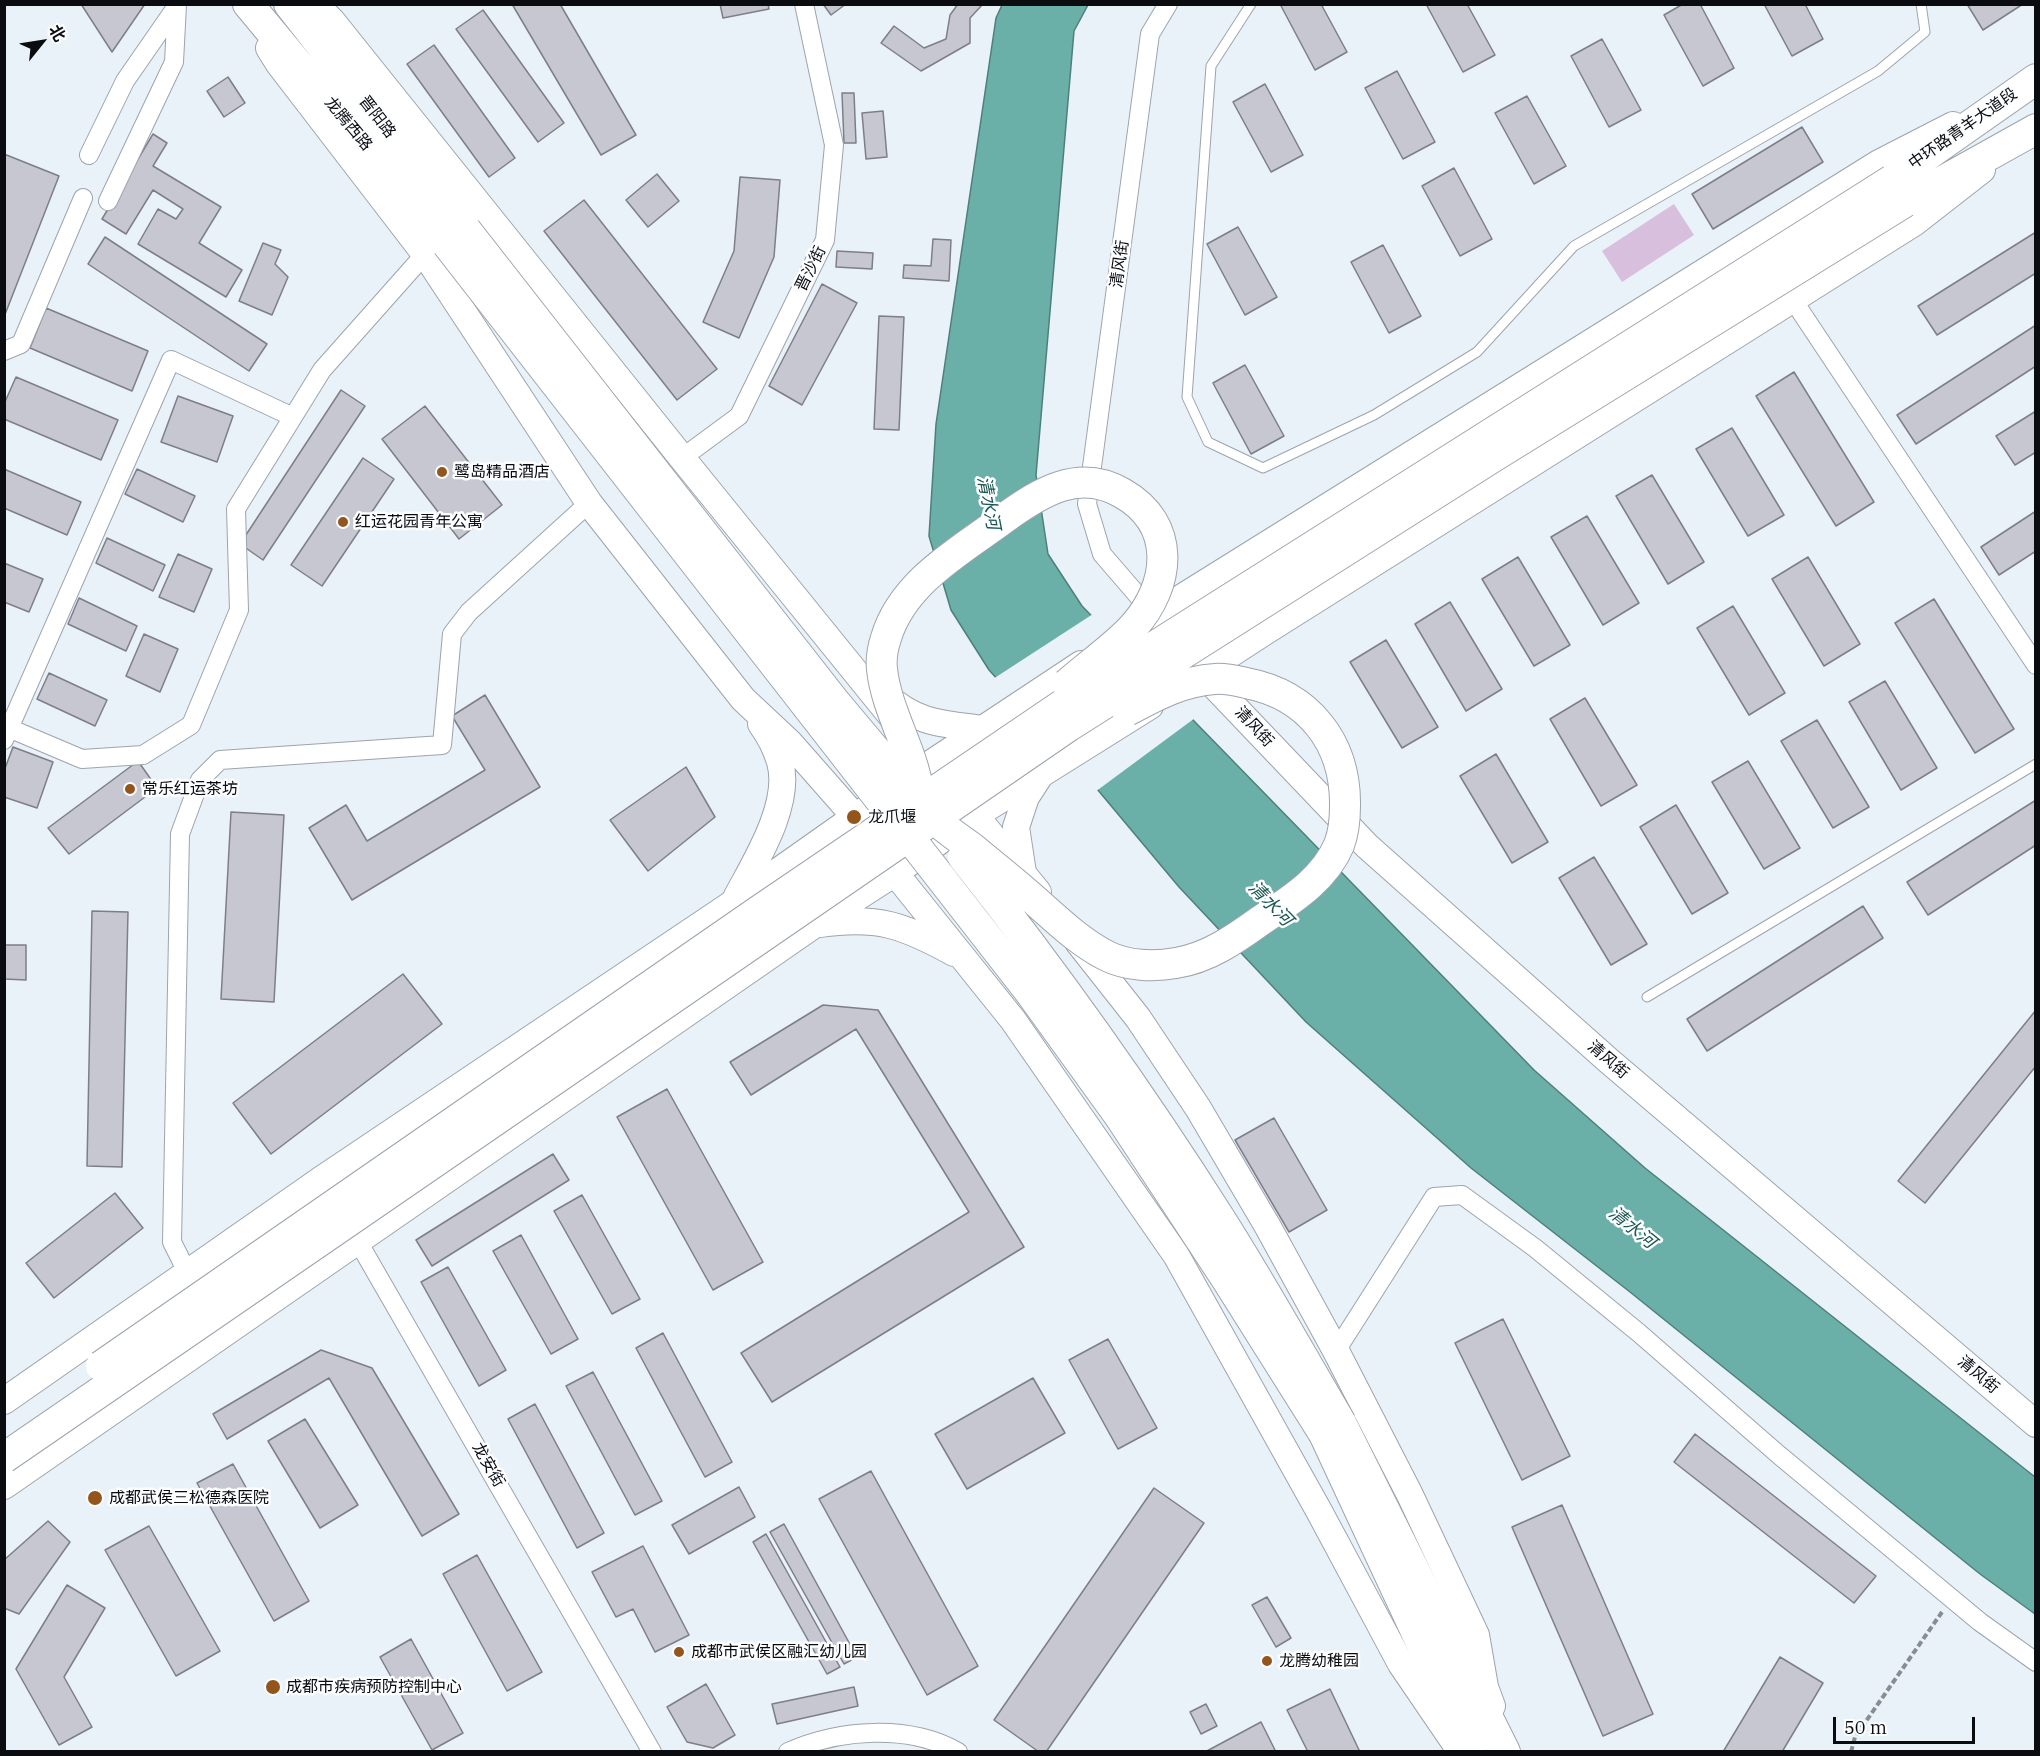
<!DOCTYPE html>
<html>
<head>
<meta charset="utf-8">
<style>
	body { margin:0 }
	#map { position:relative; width:2040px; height:1756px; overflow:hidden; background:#e9f1f9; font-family:"IBM Plex Serif","Noto Sans SC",serif }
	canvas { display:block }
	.frame { position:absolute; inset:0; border:6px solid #0a0c0f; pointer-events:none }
	.north { position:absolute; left:12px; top:12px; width:60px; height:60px; -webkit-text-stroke:4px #fcfdff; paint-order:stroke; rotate:60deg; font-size:16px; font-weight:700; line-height:24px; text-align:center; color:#0a0c0f }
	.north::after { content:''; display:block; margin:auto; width:21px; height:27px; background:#0a0c0f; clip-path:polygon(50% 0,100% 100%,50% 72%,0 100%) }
	.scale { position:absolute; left:1833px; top:1717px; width:142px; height:27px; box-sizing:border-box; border:3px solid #0a0c0f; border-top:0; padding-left:8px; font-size:18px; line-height:21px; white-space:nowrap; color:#0a0c0f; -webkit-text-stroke:4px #fcfdff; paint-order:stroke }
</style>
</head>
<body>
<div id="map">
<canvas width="2040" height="1756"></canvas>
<div class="frame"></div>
<div class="north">北</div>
<div class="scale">50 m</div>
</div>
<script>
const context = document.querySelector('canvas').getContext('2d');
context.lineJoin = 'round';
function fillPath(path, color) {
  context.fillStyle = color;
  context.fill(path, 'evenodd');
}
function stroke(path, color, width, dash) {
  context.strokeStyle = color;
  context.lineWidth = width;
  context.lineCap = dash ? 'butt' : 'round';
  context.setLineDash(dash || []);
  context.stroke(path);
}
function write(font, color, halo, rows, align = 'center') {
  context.font = font + ' "IBM Plex Serif","Noto Sans SC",serif';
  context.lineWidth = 5;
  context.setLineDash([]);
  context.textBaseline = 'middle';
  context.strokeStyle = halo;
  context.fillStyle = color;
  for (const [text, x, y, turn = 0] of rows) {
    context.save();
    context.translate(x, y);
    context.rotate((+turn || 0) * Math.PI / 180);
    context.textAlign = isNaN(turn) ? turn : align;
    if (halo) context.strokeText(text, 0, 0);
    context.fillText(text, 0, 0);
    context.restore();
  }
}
const green = new Path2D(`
	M1674 204 1694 235 1622 282 1602 251Z`);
const water = new Path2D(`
	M1002 5H1088L1074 31 1036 475 1048 554 1082 606 1534 1070 1645 1168 2035 1477V1614L1980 1574 1630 1292 1471 1168 1306 1022 1179 887 1092 783 989 670 951 610 929 536 936 424 996 18Z`);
const pier = new Path2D(`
	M1093 614 1195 718 1095 792 993 679Z`);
const building = new Path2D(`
	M81 4H145L112 52Z
	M512 4H560L636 135 601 155Z
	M720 4H768L769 9 723 18Z
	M823 4H846L831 15Z
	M958 4H983L970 18V43L921 71 881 43 894 26 924 48 946 39 950 15Z
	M1280 4H1321L1347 52 1315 70Z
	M1426 4H1467L1495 55 1463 72Z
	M1683 4H1700L1734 68 1703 86 1664 15Z
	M1764 4H1805L1823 39 1792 56Z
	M1967 4H2023L1983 30Z
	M483 10 564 123 538 142 456 29Z
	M1602 39 1641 110 1609 127 1571 56Z
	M434 45 515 158 489 177 407 64Z
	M1397 71 1435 142 1403 159 1365 88Z
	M228 77 245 103 224 117 207 91Z
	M1265 84 1303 155 1271 172 1233 102Z
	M842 93H854L856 143H844Z
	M1527 96 1566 166 1534 184 1495 113Z
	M883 111 887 157 866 159 862 113Z
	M1802 127 1823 162 1713 229 1692 194Z
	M153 134 167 143 153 166 221 207 199 243 242 270 226 297 138 244 158 209 176 219 183 209 153 190 126 234 102 219Z
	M4 154 59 176 4 317Z
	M1454 168 1492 239 1460 256 1422 186Z
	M657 174 679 201 648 227 626 200Z
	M740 177 780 180 774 257 739 338 703 322 734 251Z
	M584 200 717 369 677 400 544 231Z
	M1238 227 1277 297 1245 315 1207 244Z
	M2036 232V273L1937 335 1918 306Z
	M105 237 267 344 249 371 88 264Z
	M933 239 951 240 949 281 903 278 904 265 931 266Z
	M263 243 281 250 275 264 288 277 272 315 239 301Z
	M1383 245 1421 316 1389 333 1351 262Z
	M837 251 873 253 872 269 836 267Z
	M822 284 857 303 802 405 769 386Z
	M46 308 148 351 132 391 30 348Z
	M879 316 904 317 899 430 874 429Z
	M2036 325V366L1916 444 1897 415Z
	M1245 365 1284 436 1251 454 1213 383Z
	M1794 372 1874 502 1836 526 1756 396Z
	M16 377 118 420 101 460 4 419V404Z
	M341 390 365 406 263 560 240 544Z
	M178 396 233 416 217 462 161 442Z
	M425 406 502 505 459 539 382 439Z
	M2036 411V452L2015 465 1996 436Z
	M1732 428 1784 515 1748 536 1696 449Z
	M363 458 394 479 322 586 291 565Z
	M4 469 81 502 67 535 4 508Z
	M137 469 195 496 183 522 125 494Z
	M1652 475 1704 562 1668 584 1616 496Z
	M2036 511V551L1999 575 1981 547Z
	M1587 516 1639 603 1603 625 1551 537Z
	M107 538 165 565 153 591 96 563Z
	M178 554 212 569 194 612 159 597Z
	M1518 557 1570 645 1534 666 1482 579Z
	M1808 557 1860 644 1824 666 1772 579Z
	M4 563 43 579 29 612 4 602Z
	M79 598 137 626 126 651 68 624Z
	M1934 599 2014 729 1975 753 1895 623Z
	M1450 602 1502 689 1466 711 1415 624Z
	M1733 606 1785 693 1749 715 1697 628Z
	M144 634 178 649 160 692 126 676Z
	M1386 640 1438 727 1402 748 1350 662Z
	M49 673 107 700 95 726 37 699Z
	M1885 681 1937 768 1901 790 1849 702Z
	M485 695 540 787 352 900 309 828 346 805 367 841 485 770 452 716Z
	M1585 698 1637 785 1601 806 1550 719Z
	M1817 720 1869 807 1833 828 1781 741Z
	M13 747 53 762 37 808 4 797V771Z
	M1496 754 1548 842 1512 863 1460 776Z
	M138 761 157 788 69 854 48 828Z
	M1748 761 1800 848 1764 869 1712 782Z
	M686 767 715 817 648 871 610 820Z
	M2036 800V845L1928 915 1907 882Z
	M1676 805 1728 893 1692 914 1640 827Z
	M231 812 284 815 274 1002 221 999Z
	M1594 857 1647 944 1611 965 1559 878Z
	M1863 906 1883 938 1707 1051 1687 1019Z
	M92 911 128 912 122 1167 87 1166Z
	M4 945H26V980L4 979Z
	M403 974 442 1024 271 1154 233 1103Z
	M823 1005 878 1010 1024 1247 772 1402 741 1353 969 1212 856 1029 751 1095 730 1062Z
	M2036 1010V1066L1925 1203 1898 1181Z
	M667 1089 763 1262 713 1290 617 1117Z
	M1274 1118 1327 1210 1289 1232 1235 1140Z
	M553 1154 569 1180 432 1266 416 1240Z
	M115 1193 143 1228 54 1298 26 1263Z
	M582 1195 640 1299 612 1314 554 1211Z
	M521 1235 578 1339 551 1354 493 1251Z
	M448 1267 506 1370 479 1386 421 1282Z
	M1503 1319 1570 1456 1522 1480 1455 1343Z
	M663 1333 732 1462 705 1477 636 1348Z
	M1108 1339 1157 1428 1118 1449 1069 1360Z
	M321 1350 372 1368 459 1514 422 1536 329 1378 227 1439 213 1414Z
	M593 1372 662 1501 635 1515 566 1386Z
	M1033 1378 1065 1433 967 1489 935 1434Z
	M535 1404 604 1533 577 1548 508 1419Z
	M305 1419 358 1505 320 1528 268 1441Z
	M1695 1434 1876 1576 1854 1603 1674 1462Z
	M233 1464 309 1601 274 1621 197 1483Z
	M871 1471 978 1666 927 1695 819 1499Z
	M739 1487 755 1517 689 1554 672 1525Z
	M1154 1488 1204 1523 1046 1752H1039L994 1720Z
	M1562 1505 1653 1714 1603 1736 1512 1527Z
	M48 1521 70 1542 19 1614 4 1608V1560Z
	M784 1524 857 1657 844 1664 770 1532Z
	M149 1526 220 1651 176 1676 105 1550Z
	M766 1534 840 1667 827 1674 753 1542Z
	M643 1546 689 1635 655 1652 633 1609 616 1617 592 1572Z
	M477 1555 542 1672 507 1691 443 1574Z
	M67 1585 105 1608 64 1677 92 1727 59 1745 16 1669Z
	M1267 1597 1291 1638 1276 1647 1252 1605Z
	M411 1639 463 1733 432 1750 380 1657Z
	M1780 1657 1823 1683 1782 1752H1723Z
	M706 1684 735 1735 713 1748 687 1742 667 1707Z
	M854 1687 858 1706 777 1724 772 1704Z
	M1330 1689 1360 1752H1308L1287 1710Z
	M1206 1704 1217 1726 1201 1734 1190 1712Z
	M1261 1722 1276 1752H1205Z`);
const path = new Path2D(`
	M1851 1752 1855 1737 1942 1612`);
const lane = new Path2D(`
	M1251 4 1211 66 1187 397 1208 442 1263 468 1374 415 1477 352 1574 246 1878 71 1925 32 1921 4
	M1647 997 2036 764`);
const street = new Path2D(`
	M89 155 125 81 177 6
	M108 201 174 62 177 5
	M1793 300 2036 665
	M4 351 21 344 83 198
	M682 458 739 416 825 240 834 145 804 4
	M1152 612 1102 554 1087 504 1150 34 1168 4
	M4 726 82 759 143 755 191 725 239 610 236 509 322 370 425 254
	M4 740 171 360 293 417
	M322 1179 652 1752
	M188 1274 172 1242 180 834 200 780 220 760 442 745 452 634 469 612 589 503
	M1336 1351 1434 1197 1462 1195 1535 1248 1639 1333 1779 1455 1980 1622 2036 1662
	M788 1752C839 1729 909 1724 958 1752`);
const secondary = new Path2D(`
	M315 4 332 21 682 458 892 717
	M269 48 279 64 425 254 589 503 743 699 790 743 856 818 895 873 1013 1020 1176 1255 1319 1511 1401 1664 1461 1752
	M1136 626 1879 163 1953 125
	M1202 673 1367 846 1609 1061 2036 1424
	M1186 683 1266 631 1914 223 1982 170
	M883 693C916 724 942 724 985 729
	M966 804 1038 892
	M1023 873 1016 827 1026 797 1039 777
	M736 898C755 862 792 804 780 762 776 748 769 735 761 724
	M820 924C878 916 903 925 954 953
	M1078 942 1138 1018 1198 1108 1268 1227 1336 1351 1410 1495 1476 1635 1485 1687 1492 1706
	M4 1401 322 1179 733 903 930 764 1081 664
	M4 1486 814 925 895 873 976 815 1150 706`);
const primary = new Path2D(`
	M248 4 447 244
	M289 4 466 230
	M1892 180 2036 79
	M1905 202 2036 129
	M1341 1423 1505 1752
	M1324 1434 1472 1752`);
const primaryBridge = new Path2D(`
	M466 230 835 702 918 801
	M447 244 1029 991 1120 1117 1227 1280 1324 1434
	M1067 684C1087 666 1116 646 1133 627 1171 585 1177 524 1122 493 1079 468 1041 492 1006 517 962 550 903 581 886 638 883 647 881 660 882 669 885 701 904 737 913 767 916 778 922 805 928 812 933 820 961 840 971 847 991 864 1012 880 1032 898 1055 918 1079 942 1107 956 1127 966 1154 967 1176 963 1208 958 1235 939 1260 921 1291 900 1324 880 1339 845 1344 832 1345 819 1345 806 1346 743 1309 695 1246 683 1237 681 1225 678 1215 679 1182 681 1155 696 1127 711
	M963 857C1055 973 1141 1094 1221 1220 1263 1286 1301 1355 1341 1423
	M101 1366 757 912 1062 705 1892 180
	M4 1458 1069 726 1493 457 1905 202`);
const markers = [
	[442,472,6,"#93551b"],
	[343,522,6,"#93551b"],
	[130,789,6,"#93551b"],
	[854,817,8,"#93551b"],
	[95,1498,8,"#93551b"],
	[679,1652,6,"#93551b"],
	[1267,1661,6,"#93551b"],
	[273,1687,8,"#93551b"]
];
const streetNames = [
	["晋阳路",377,117,52],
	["龙腾西路",348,124,50],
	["中环路青羊大道段",1963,129,-35],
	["清风街",1120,264,-82],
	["晋沙街",811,269,-64],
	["清风街",1254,727,47],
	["清风街",1608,1060,41],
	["清风街",1978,1375,40],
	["龙安街",488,1465,60]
];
const poiNames = [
	["鹭岛精品酒店",454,472],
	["红运花园青年公寓",355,522],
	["常乐红运茶坊",142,789],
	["龙爪堰",868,817],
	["成都武侯三松德森医院",109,1498],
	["成都市武侯区融汇幼儿园",691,1652],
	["龙腾幼稚园",1279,1661],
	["成都市疾病预防控制中心",286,1687]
];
const waterNames = [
	["清水河",988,503,79],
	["清水河",1270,904,46],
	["清水河",1632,1228,39]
];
fillPath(green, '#d7bfdd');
fillPath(water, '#6bb0a8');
stroke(water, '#4e7f7a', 1.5);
fillPath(pier, '#e9f1f9');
fillPath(building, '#c7c7d1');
stroke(building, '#7e7e88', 1.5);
stroke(lane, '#9da4ac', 11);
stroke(street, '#9da4ac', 20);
stroke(secondary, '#9da4ac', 28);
stroke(primary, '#9da4ac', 32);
stroke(path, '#888d93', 4, [6, 3]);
stroke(lane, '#fff', 9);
stroke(street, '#fff', 18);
stroke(secondary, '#fff', 26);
stroke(primary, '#fff', 30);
stroke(primaryBridge, '#9da4ac', 32, []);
stroke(primaryBridge, '#fff', 30);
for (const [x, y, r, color] of markers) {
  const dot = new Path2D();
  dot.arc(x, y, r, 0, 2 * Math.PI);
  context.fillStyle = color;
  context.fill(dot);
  stroke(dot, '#fcfdff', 2);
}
write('16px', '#0a0c0f', '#fcfdff', streetNames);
write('16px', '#0a0c0f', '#fcfdff', poiNames, 'left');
write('italic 18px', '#1b5650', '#fcfdff', waterNames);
</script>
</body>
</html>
